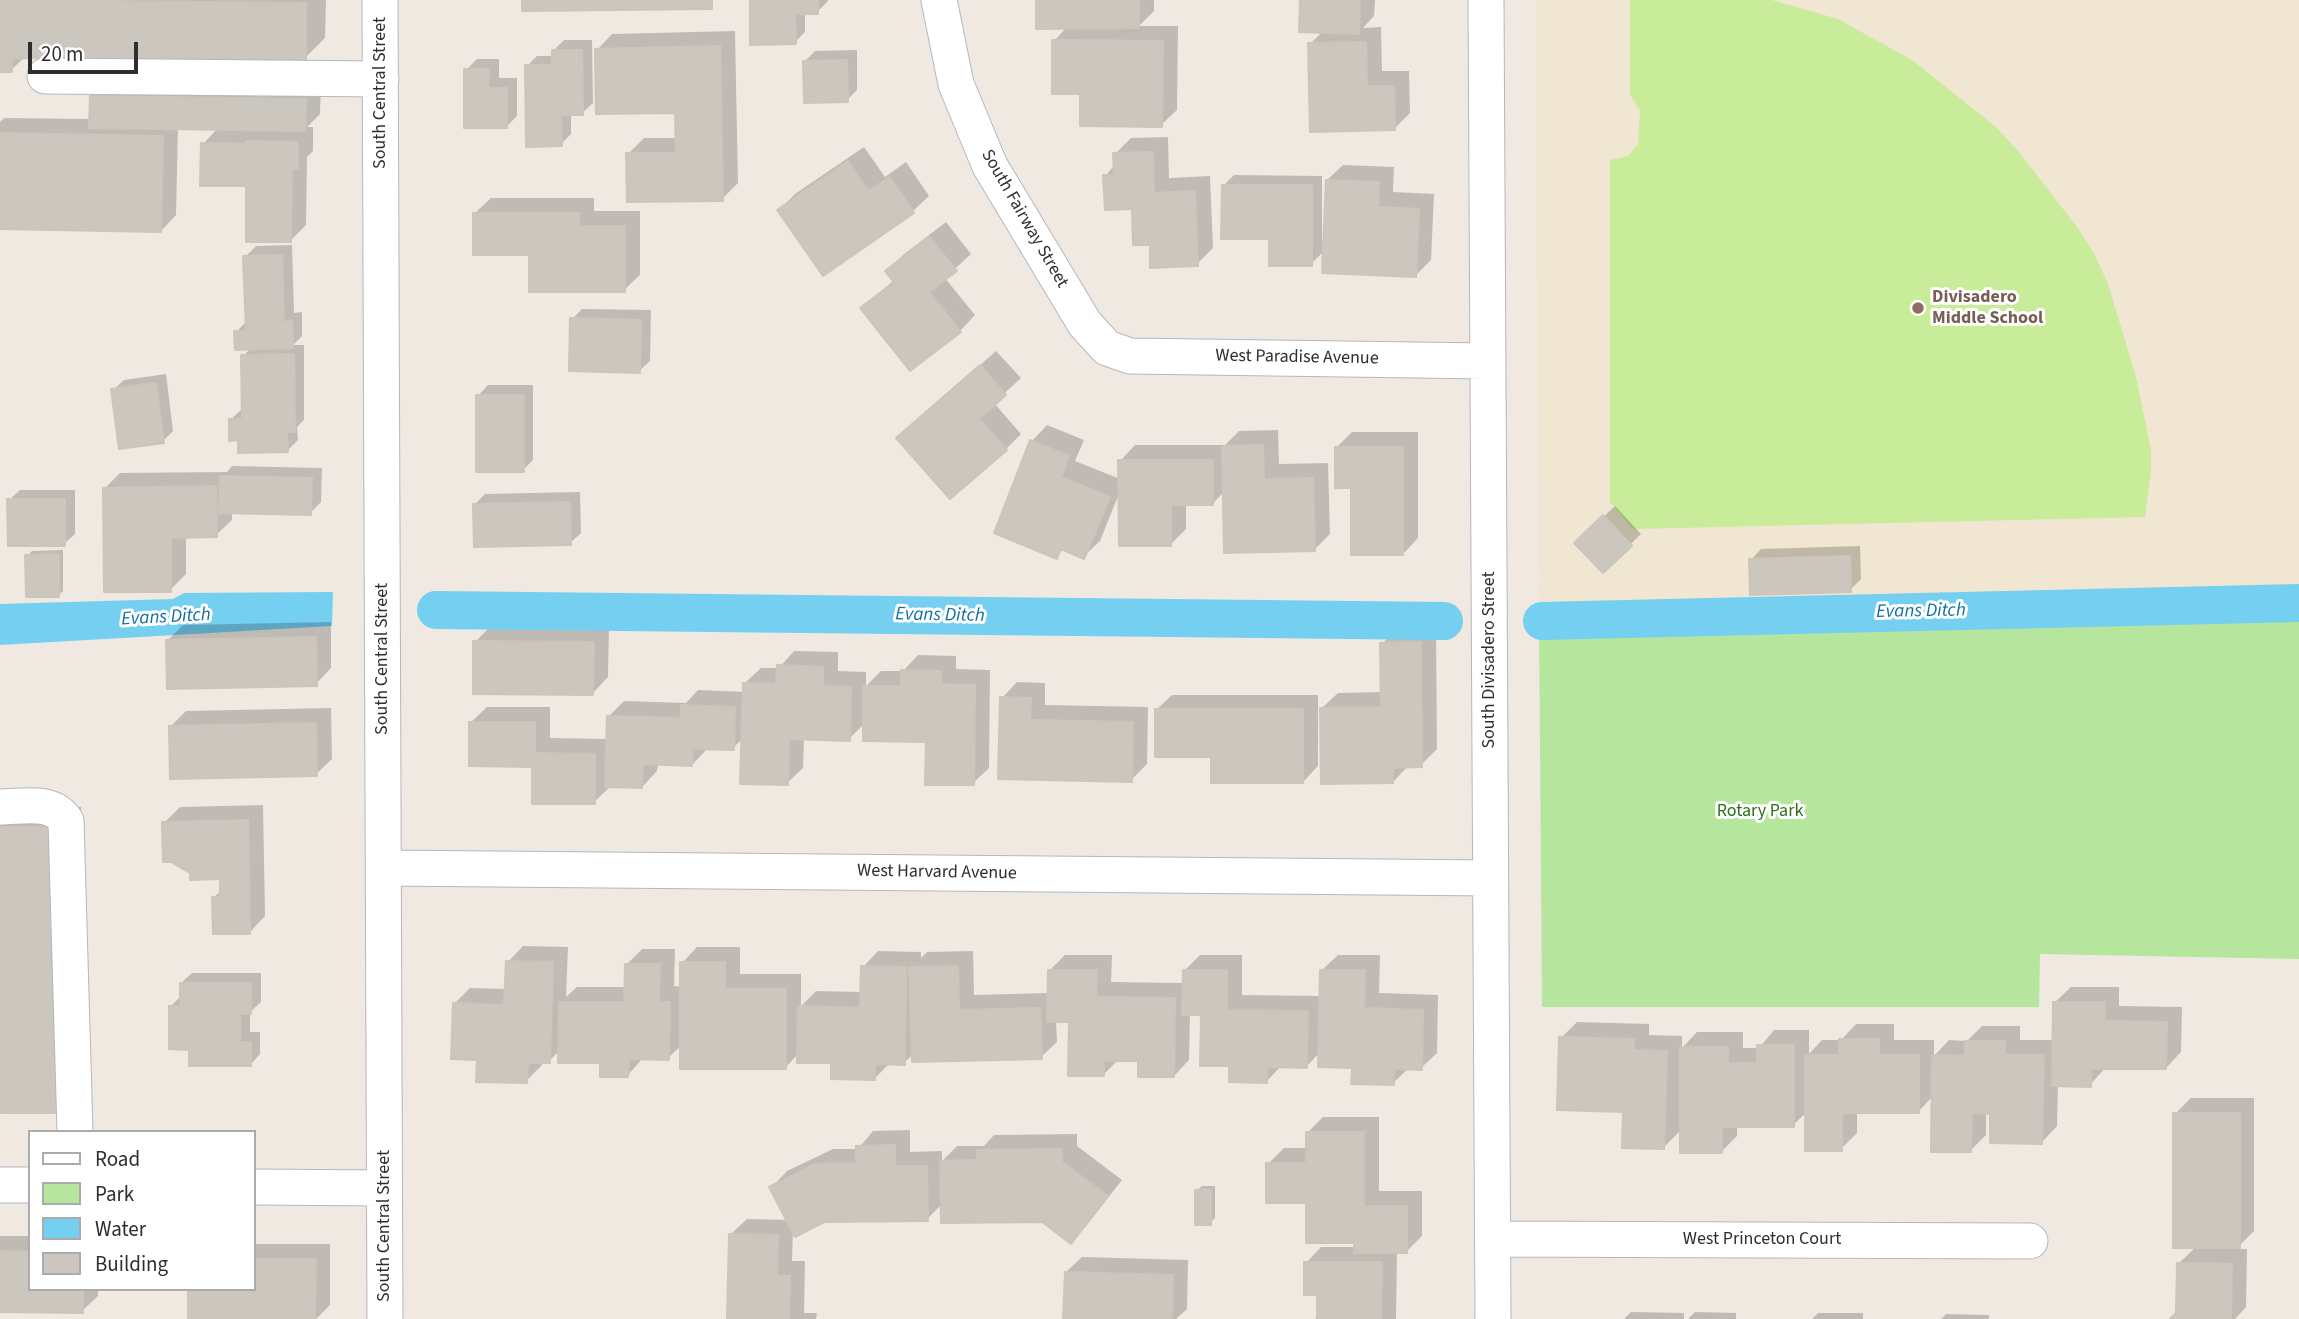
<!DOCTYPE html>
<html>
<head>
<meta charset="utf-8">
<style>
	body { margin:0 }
	#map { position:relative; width:2299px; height:1319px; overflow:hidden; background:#efe9e1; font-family:"Source Sans 3",sans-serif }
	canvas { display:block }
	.legend { position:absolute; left:28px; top:1130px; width:228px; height:161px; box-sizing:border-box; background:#fff; border:2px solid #ababab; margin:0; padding:9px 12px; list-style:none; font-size:21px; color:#2e2e2e }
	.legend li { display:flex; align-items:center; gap:14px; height:35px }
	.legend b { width:35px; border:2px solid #ababab }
	.scale { position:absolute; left:28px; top:42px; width:110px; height:32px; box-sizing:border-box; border:4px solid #2e2e2e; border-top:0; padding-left:9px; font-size:21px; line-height:24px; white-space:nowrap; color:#2e2e2e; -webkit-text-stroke:5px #fff; paint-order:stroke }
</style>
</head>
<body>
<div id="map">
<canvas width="2299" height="1319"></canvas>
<ul class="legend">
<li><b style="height:9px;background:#fff"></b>Road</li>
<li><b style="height:19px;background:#b6e59e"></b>Park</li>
<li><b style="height:19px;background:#75cff0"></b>Water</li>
<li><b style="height:19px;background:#cbc7bf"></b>Building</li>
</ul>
<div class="scale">20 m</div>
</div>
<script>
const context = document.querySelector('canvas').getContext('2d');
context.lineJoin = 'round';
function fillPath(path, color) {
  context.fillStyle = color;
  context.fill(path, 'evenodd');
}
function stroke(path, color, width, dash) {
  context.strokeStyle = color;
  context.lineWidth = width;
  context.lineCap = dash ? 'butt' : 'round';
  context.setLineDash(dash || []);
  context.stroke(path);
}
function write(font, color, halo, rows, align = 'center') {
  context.font = font + ' "Source Sans 3",sans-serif';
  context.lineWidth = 6;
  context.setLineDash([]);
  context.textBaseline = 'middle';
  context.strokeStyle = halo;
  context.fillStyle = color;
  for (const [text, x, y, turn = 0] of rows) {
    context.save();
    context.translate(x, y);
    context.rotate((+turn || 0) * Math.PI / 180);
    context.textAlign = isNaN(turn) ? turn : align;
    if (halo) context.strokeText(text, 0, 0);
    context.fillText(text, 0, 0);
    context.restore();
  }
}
const education = new Path2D(`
	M1536 0H2299V617L1539 615Z`);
const green = new Path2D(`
	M1539 615 2299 617V959L2040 954 2039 1007H1542Z`);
const pitch = new Path2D(`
	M1630 0H1772L1838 19 1912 60 1996 127 2019 152 2077 227 2094 253 2108 284 2136 377 2151 450V472L2145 517 1633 529 1610 502V160L1628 156 1638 144 1640 110 1630 95Z`);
const water = new Path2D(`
	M333 592 332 626 0 645V604L173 599 184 593Z`);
const shadow = new Path2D(`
	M0 0H326L325 38 305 58 26 56 11 70H0Z
	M751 0H828V1L817 12H805V32L795 42Z
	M1038 0H1154V11L1139 26H1178L1177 110 1161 125 1082 92 1054 41 1067 27Z
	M1301 0H1375L1374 16 1363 28 1381 27 1382 71H1409L1410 113 1394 129 1310 44 1323 31Z
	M735 31 738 183 722 199 628 154 644 138H677L676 111 597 50 612 34Z
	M564 40H592L593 103 582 113H571V134L561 144 527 66 537 56H554V50Z
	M857 50V90L847 100 805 61 815 51Z
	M477 59H499V78H517V116L506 127 466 70Z
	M107 81 321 84 320 114 307 127H313V151L307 157 306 225 291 240 248 185 203 144 218 128H178L176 215 161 231 0 227V122L4 118 91 119V97Z
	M1168 137 1169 178 1210 176 1213 248 1197 264 1151 243 1134 207 1105 176 1115 165V154L1131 138Z
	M864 147 885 177 906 162 929 196 913 211 824 273 779 210 795 194Z
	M1343 165 1394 167 1393 192 1434 194 1431 260 1415 276 1324 251 1311 264 1271 237 1224 185 1234 175 1322 176V242H1325L1327 180Z
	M491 198H594V211H640V275L624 290 475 213Z
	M946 222 971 254 945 278 975 315 960 331 863 308 894 280 888 271 903 255Z
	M292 245 294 313 302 312V336L293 345H304V420L297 427 298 440 287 451 240 438 230 420 241 410 244 409 243 356 252 347 236 332 247 321 245 257 256 246Z
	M582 309 651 310 650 361 639 371 572 319Z
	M996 351 1021 378 994 403 1021 434 1006 449 898 438Z
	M166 374 173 431 163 441 113 390 124 380Z
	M488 385H533V460L523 470 478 396Z
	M1047 425 1084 440 1075 461 1120 479V461L1135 445H1225L1239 431 1278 430 1279 464 1328 463 1330 534 1314 550 1225 491 1212 504H1186V529L1170 545 1120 491 1100 541 1084 556 1064 548 1056 556 1032 441Z
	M1352 432H1418V538L1403 554 1336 448Z
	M232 466 322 468 321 502 310 513 232 511V520L216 535 186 536V574L170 590 105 488 120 473 227 472Z
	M20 490H75V534L64 544 9 500Z
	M580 492 581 533 570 543 475 504 485 494Z
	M1615 506 1641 534 1603 571 1576 543Z
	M1860 546 1861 579 1850 590 1751 560 1761 549Z
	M63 550V591L59 595 27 556 32 551Z
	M331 622V668L316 684 167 641 183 625Z
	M491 626 609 627 608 677 593 693 475 642Z
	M1436 627 1437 749 1421 765H1409L1393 782 1322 708 1338 693 1382 692V644L1398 628Z
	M794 651 838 652V671L866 672V686L881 671H903L918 655 956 656V669L990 670 989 768 973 783 927 740 865 723 849 739 804 737 803 768 787 783 743 738 733 748 707 749 692 765 658 763 657 771 642 787H610L594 802 471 722 487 707H550V738L608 739 609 716 624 701 686 703 698 690 745 692V683L761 668H779Z
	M1017 682 1045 683V705L1148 707 1147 764 1131 780 1000 777 1002 698Z
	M1172 695H1318V766L1303 782 1156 710Z
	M331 708 332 759 316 774 170 727 186 711Z
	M263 805 265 916 250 932 213 898 222 890 221 878 192 872 164 823 180 807Z
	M81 807 84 1091 0 1069V825L17 808Z
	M523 946 568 947 566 997 577 987H626L627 964 642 949H675L674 986 682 987V963L697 947H740V974H801V1006L816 991 862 992 863 967 878 951 921 952V958L927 952 973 951 974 995 1049 993 1050 970 1065 955H1112L1111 982 1184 983 1185 970 1200 955H1242V995L1322 996V970L1338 955H1380L1379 993 1438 995 1437 1053 1421 1068H1409L1393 1083 1320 1052 1307 1066 1282 1065 1267 1081 1231 1065 1202 1013H1190L1189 1060 1174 1076 1140 1059H1119L1104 1074 1070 1021H1056L1057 1042 1041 1057 913 1054 904 1063H890L874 1079 833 1062 799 1053 786 1067 682 1045 668 1058H643L627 1076 602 1062 560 1050 549 1061H542V1065L526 1081 479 1058 454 1004 470 988 507 989 508 962Z
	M192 973H261V1002L250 1012V1032H260V1054L250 1065 170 1007 181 996V983Z
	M2071 987H2119V1006L2182 1007 2181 1052 2166 1068 2106 1067 2090 1085H2058L2057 1126 2042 1142 1992 1112H1986V1135L1970 1151 1933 1096 1918 1112H1857V1133L1841 1149 1807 1112 1793 1125H1737V1136L1722 1151 1682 1129 1664 1147 1625 1110 1561 1038 1577 1022 1649 1024V1035L1682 1036V1048L1697 1032H1743V1048H1759L1774 1030H1809V1054L1822 1040H1841L1856 1024H1894V1040H1934V1056L1949 1040 1967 1041 1982 1026H2020V1040H2054L2055 1002Z
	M2191 1098H2254V1231L2236 1249H2247L2246 1307 2235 1319H2172L2178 1313V1264L2196 1247 2175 1114Z
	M1323 1117H1379V1191H1422V1236L1406 1252H1397L1396 1319H1315L1319 1315V1293L1306 1263 1321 1247H1356V1241L1308 1201 1268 1164 1284 1148H1308V1132Z
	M910 1130V1152L942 1151V1161L957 1146H984L994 1135 1077 1134V1146L1122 1180 1086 1226 1070 1242 1042 1220 942 1204 927 1219 824 1220 793 1229 792 1261H805L804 1313H817L816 1319H729L731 1234 747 1219 788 1220 772 1187 787 1171 833 1149H858L873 1131Z
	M1202 1186H1215V1218L1210 1223 1197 1190Z
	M0 1236H30V1289H98V1296L82 1311 0 1310Z
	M254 1244H330V1305L316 1319H189L254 1289Z
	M1082 1257 1188 1260 1187 1309 1176 1319H1065L1066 1272Z
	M1631 1312 1684 1313V1319H1624Z
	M1695 1312 1736 1313V1319H1688Z
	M1818 1313H1863V1319H1812Z
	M1946 1314 1989 1315V1319H1941Z`);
const canal = new Path2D(`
	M436 610 1444 621
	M1542 621 2299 603`);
const building = new Path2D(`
	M0 0 306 3V60L12 58V72H0Z
	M522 0H712V9L522 11Z
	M750 0H818V14H795L796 44 750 45Z
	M1036 0H1139V28L1036 29Z
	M1300 0H1360L1359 34 1299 32Z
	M1052 40 1163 41 1162 127 1080 126V94H1052Z
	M1366 42 1367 86H1394L1395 130 1310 132 1308 43Z
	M720 46 723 201 627 202 626 153H676L675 113 596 114 595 49Z
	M552 50H582L583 115H561L562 146 526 147 525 65H552Z
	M847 60 848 102 804 103 803 61Z
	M464 69H489V88H507V128H464Z
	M90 96 306 99 305 131 89 128Z
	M0 133 163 136 161 232 0 229Z
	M247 141 298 142V169H292L291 242H246V186H200L201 143 247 144Z
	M1153 152 1154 193 1195 191 1198 266 1150 268V245H1133L1132 209 1105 210 1103 175H1114L1113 153Z
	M848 161 868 191 890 177 914 213 823 276 777 210Z
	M1326 180 1379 182 1378 207 1419 209 1416 277 1322 273Z
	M1222 185H1312V266H1269V239H1221Z
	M473 213H579V226H625V292H529V255H473Z
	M929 237 957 271 929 292 961 332 910 371 860 308 894 282 885 271Z
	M282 255 284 322 292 321 293 348 235 350 234 331H246L243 256Z
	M570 318 641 320 640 373 569 371Z
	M294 354 295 432H287L288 452 238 453V440L229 441V419H242L241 355Z
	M980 365 1006 395 979 419 1007 450 950 499 896 438Z
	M156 383 164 443 119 449 111 389Z
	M476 395H524V472H476Z
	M1030 440 1069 456 1061 477 1110 497 1084 559 1061 549 1057 559 994 533Z
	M1263 445 1264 479 1313 478 1315 551 1224 553 1222 446Z
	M1335 447H1403V555H1351V488H1335Z
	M1118 460H1213V505H1171V546H1119Z
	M220 476 312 478 311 515 219 513Z
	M216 486 217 537 171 538V592H104L103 488Z
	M7 499H65V546H8Z
	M570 502 571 545 474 547 473 504Z
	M1603 515 1632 546 1603 573 1574 543Z
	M59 554V597H26L25 555Z
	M1850 556 1851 592 1750 595 1749 559Z
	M316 637 317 686 167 689 166 640Z
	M473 641 594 642 593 695 473 694Z
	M1421 642 1422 767 1393 768V783L1321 784 1320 708 1381 707 1380 643Z
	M777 665 823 667V686L851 687 850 741 789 739 788 785 740 784 743 683 776 684Z
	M901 670 941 671V684L975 685 974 785H925L926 742 863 741V686H901Z
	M1000 697 1031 698 1030 720 1133 722 1132 782 998 779Z
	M681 705 735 707 734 750 693 749 692 766 643 764 642 788 605 787 607 716 681 718Z
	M1155 709H1303V783H1211V757H1155Z
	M469 722H535V753L595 754V804H532V767L469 766Z
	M316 723 317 776 170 779 169 726Z
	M248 820 250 934H213L212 897H220V879L190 880V873L171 862H163L162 822Z
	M0 827H61L64 1113H1Z
	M506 961 553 962 550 1063H528L527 1083 476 1082 477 1060 451 1059 453 1003 504 1005Z
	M680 962H725V989H786V1069H680Z
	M625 964H660L659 1002H670L669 1060 629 1059 628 1077H600V1063H558L559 1002H624Z
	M861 966 906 967 905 1065 875 1064V1080L831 1079V1063H797L798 1006 860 1008Z
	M958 966 959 1010 1040 1008 1042 1059 912 1062 909 967Z
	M1048 970H1097L1096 997 1175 998 1174 1077H1138V1061H1104V1076H1068L1069 1022H1047Z
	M1183 970H1227V1010L1308 1011 1307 1068 1267 1067V1083L1229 1082V1066H1200L1201 1015H1182Z
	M1320 970H1365L1364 1008 1423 1010 1422 1070 1394 1069V1085L1351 1084 1352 1068 1318 1067Z
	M180 983H251V1014H240V1042H251V1066H189V1050L169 1049V1006H180Z
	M2053 1002H2105V1021L2167 1022 2166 1069H2091V1087L2052 1086Z
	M1559 1037 1634 1039V1050L1667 1051 1664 1149 1622 1148 1623 1112 1557 1110Z
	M1839 1039H1879V1055H1919V1113H1842V1151H1805V1055H1839Z
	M1965 1041H2005V1055H2044L2042 1144 1990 1143V1114L1972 1113 1971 1152H1931L1932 1055 1965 1056Z
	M1757 1045H1794V1127H1722V1153H1680V1047H1728V1063H1757Z
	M2173 1113H2240V1248H2173Z
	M1306 1132H1364V1206H1407V1253H1354V1243H1306V1203H1266V1163H1306Z
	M895 1145V1166H927L928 1221 824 1222 795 1237 769 1187 815 1164 856 1163V1146Z
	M1062 1149V1162L1108 1196 1071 1244 1042 1222 941 1223 940 1161 977 1160V1150Z
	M1195 1190H1211V1225H1195Z
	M729 1234 778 1235 777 1276H790L789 1319H727Z
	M0 1251 30 1252V1289H83V1313L0 1312Z
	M254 1259H316L315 1319H188V1289H254Z
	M1304 1262H1382L1381 1319H1317V1295H1304Z
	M2177 1263 2232 1264 2231 1319H2170L2176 1313Z
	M1065 1272 1173 1275 1172 1319H1063Z`);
const minor = new Path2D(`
	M380 0 385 1319
	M939 0 956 84 990 166 1085 324 1107 348 1130 356 1488 361
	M1486 0 1493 1319
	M45 76 381 79
	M0 807C23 807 52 799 66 821L75 1132
	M384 868 1490 878
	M0 1185H30
	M254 1187 384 1188
	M1493 1239 2030 1241`);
const markers = [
	[1918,308,7,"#8d6e63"]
];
const streetNames = [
	["South Central Street",381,93,-90],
	["South Fairway Street",1024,219,60],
	["West Paradise Avenue",1297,358,1],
	["South Central Street",383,659,-90],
	["South Divisadero Street",1490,660,-90],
	["West Harvard Avenue",937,873,1],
	["South Central Street",385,1226,-90],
	["West Princeton Court",1762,1240]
];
const educationNames = [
	["Divisadero",1932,298],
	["Middle School",1932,319]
];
const parkNames = [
	["Rotary Park",1760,812]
];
const waterNames = [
	["Evans Ditch",1921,612,-1],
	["Evans Ditch",940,616,1],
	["Evans Ditch",166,618,-3]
];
fillPath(education, '#f0e6d1');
fillPath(green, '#b6e59e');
fillPath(pitch, '#c9ec9a');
fillPath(water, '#75cff0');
fillPath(shadow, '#0003');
stroke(canal, '#75cff0', 38);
fillPath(building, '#cbc7bf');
stroke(building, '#cbc5ba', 2);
stroke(minor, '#b4b7c1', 37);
stroke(minor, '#fff', 35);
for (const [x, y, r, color] of markers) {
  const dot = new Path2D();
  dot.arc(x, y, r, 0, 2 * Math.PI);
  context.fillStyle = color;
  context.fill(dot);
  stroke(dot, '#fff', 2.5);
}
write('18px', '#2e2e2e', '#fff', streetNames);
write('bold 18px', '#785e54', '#fff', educationNames, 'left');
write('18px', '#2c6e1b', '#fff', parkNames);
write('italic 19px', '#0d6fa3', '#fff', waterNames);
</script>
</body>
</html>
